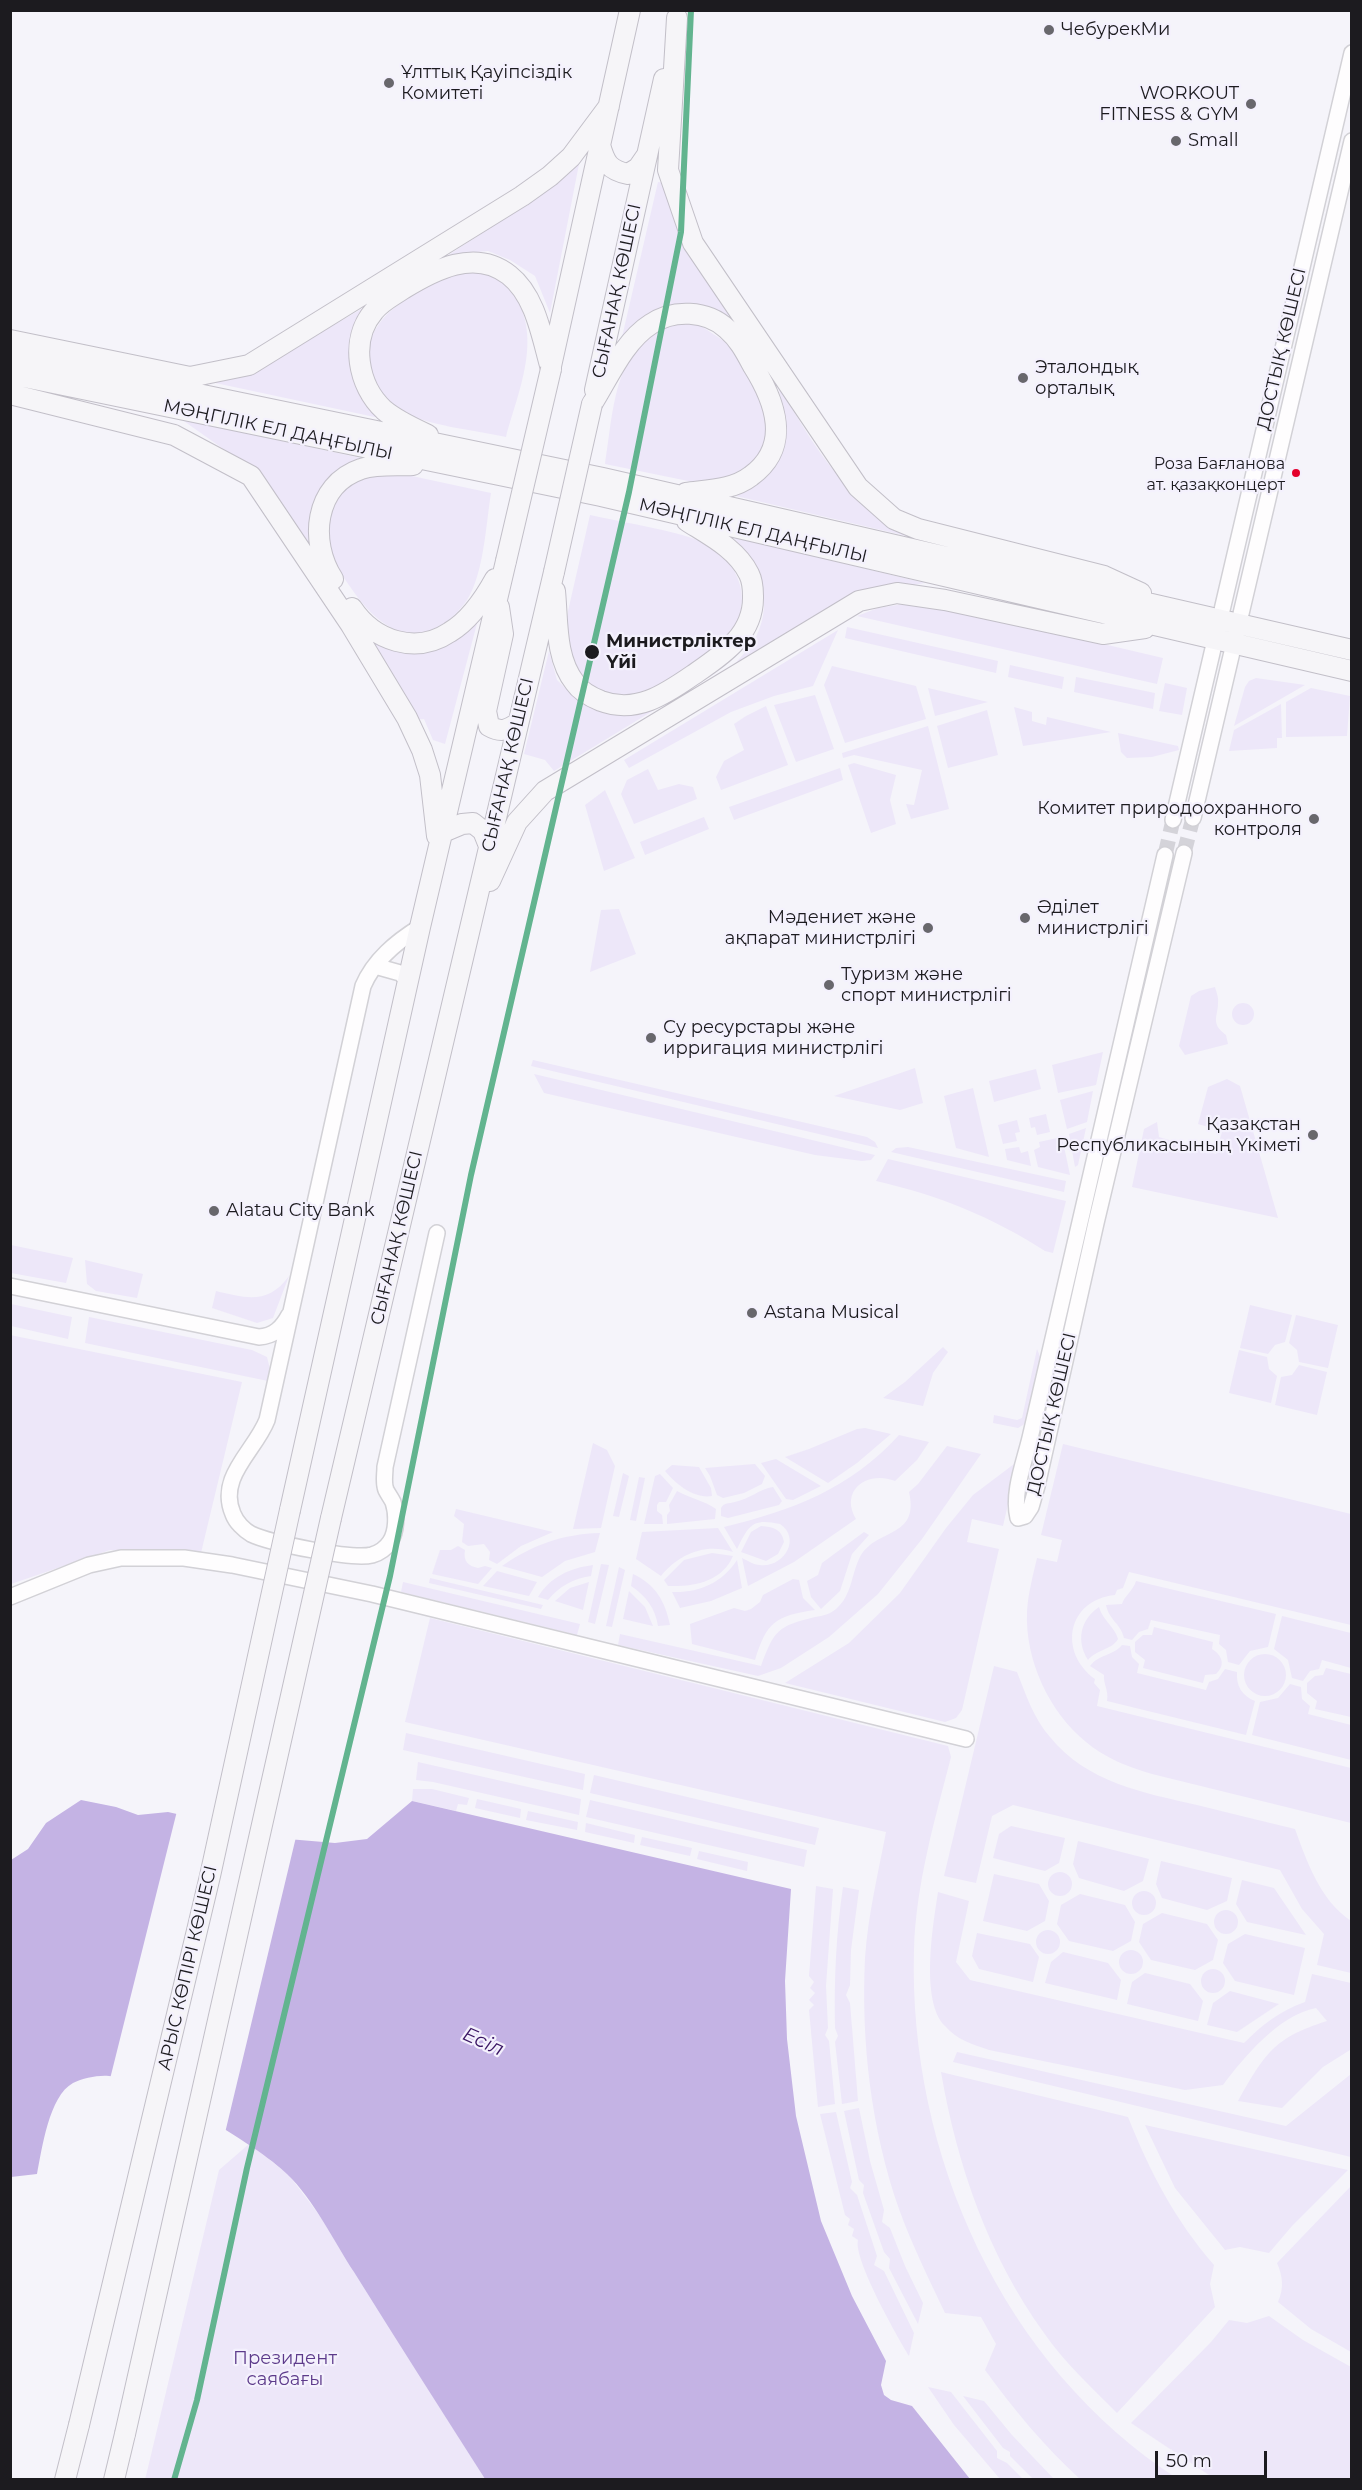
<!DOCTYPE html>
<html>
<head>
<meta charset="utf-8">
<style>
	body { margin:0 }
	#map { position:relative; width:1362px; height:2490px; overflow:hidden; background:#f5f4fa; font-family:Montserrat,sans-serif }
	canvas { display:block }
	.frame { position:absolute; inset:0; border:12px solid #1c1b1f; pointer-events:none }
	.scale { position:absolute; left:1155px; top:2451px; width:112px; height:27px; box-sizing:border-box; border:3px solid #1c1b1f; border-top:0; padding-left:8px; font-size:18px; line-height:21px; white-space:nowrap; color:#1c1b1f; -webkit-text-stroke:4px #f4f1fd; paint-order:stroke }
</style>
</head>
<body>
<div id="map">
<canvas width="1362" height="2490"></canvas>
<div class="frame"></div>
<div class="scale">50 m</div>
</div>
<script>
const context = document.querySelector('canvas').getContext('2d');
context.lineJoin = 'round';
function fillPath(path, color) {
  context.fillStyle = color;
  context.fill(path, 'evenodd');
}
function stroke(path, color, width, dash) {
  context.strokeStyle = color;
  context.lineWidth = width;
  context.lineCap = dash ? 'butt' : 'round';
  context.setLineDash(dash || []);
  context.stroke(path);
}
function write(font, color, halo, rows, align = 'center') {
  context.font = font + ' Montserrat,sans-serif';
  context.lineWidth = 4.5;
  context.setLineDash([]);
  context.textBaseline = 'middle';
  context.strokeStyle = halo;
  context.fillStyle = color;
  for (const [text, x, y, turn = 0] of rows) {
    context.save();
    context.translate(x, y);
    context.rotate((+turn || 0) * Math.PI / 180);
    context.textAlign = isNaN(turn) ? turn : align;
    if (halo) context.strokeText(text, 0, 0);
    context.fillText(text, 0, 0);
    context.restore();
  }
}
const green = new Path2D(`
	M580 159 550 313 535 276 510 260 488 251 456 254 444 258 514 212Z
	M658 182 665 183 712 285 730 316C682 299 657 297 622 337Z
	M462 272C484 271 502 276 514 295 543 338 518 392 506 437 474 430 427 426 399 410 386 403 378 392 373 379 349 322 419 286 462 272Z
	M377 300 353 344 384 419 206 381 263 366Z
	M675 323H688L701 326 724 341 734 351 758 388 767 411V435L763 449 757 460 740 476 698 483 605 464C614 410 613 342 675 323Z
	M778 386C800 421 820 458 849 488 867 507 890 522 911 537L736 496 762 481 784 446 786 420Z
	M181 419 370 460 332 479 315 556 275 494 246 465Z
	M398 473 491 493C486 524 484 573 467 600 460 610 452 619 441 625 403 648 372 619 351 588 344 578 337 568 333 557 323 530 331 494 357 480 370 474 384 475 398 473Z
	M590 515C619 522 694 533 714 548 743 570 753 608 727 636 713 652 697 662 680 673 666 682 652 693 636 696 613 701 594 689 576 677L566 630 568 611Z
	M733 537 925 583 855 595 732 667C740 658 750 647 756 637 775 598 758 567 733 537Z
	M910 603 967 612 1163 658 1157 684 857 616 878 608Z
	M479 616 445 744 433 740 424 719 414 720 363 636 389 648Z
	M847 627 998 661 996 673 845 638Z
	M838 630 813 686 774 696 731 712 629 768 624 760Z
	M549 651 557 680 577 699 601 710 664 704 554 771 545 760 524 754Z
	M1010 665 1064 677 1062 689 1008 677Z
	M832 666 916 686 926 719 845 743 824 685Z
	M1076 677 1155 693 1153 709 1074 692Z
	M1256 678 1305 685 1234 726 1245 687 1249 681Z
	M1165 683 1187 688 1182 715 1159 711Z
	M928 688 988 702 935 716Z
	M1311 688 1350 696 1347 736 1286 737V702Z
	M815 695 834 749 796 762 774 705Z
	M1281 704 1282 738H1277V748L1229 751 1234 730Z
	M766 706 788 765 721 790 716 777 724 761 744 750 734 724 746 716Z
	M1014 707 1032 712V721L1046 725 1047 717 1111 732 1023 746Z
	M987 710 998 755 948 768 937 726Z
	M928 726 949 809 911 819 906 804 914 805 922 770 854 755 843 758 842 753Z
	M1118 733 1178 746 1179 750 1152 757 1127 758 1121 752Z
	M854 763 896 775 890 800 896 824 871 833 848 765Z
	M840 768 843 780 734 820 729 807Z
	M648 769 658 790 679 784 693 787 697 799 634 824 621 794 627 780Z
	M605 790 635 858 604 871 585 805Z
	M704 817 709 829 645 855 640 842Z
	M619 909 636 954 590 972 601 910Z
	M1215 987C1216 991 1219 998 1218 1003 1218 1017 1210 1023 1226 1035L1228 1044 1185 1055 1179 1046 1191 996 1199 991Z
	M1232 1014a11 11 0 1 1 22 0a11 11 0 1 1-22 0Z
	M1103 1052 1096 1085 1058 1093 1052 1065Z
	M533 1060 867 1137 875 1142 878 1148 531 1066Z
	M915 1068 923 1103 900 1110 834 1096Z
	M1036 1069 1041 1089 994 1102 989 1081Z
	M534 1074 875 1155 871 1160 862 1161 815 1155 544 1093Z
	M1227 1079 1240 1086 1278 1218 1132 1187 1144 1129 1157 1122 1159 1137 1216 1154 1222 1131 1198 1124 1208 1087Z
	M973 1088 989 1157 956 1148 944 1096Z
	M1093 1091 1087 1122 1067 1129 1060 1100Z
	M1046 1114 1050 1132 1037 1135 1035 1127 1031 1128 1029 1118Z
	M1017 1120 1020 1132 1015 1133 1017 1141 1003 1144 998 1125Z
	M1086 1128 1078 1165 1075 1167 1069 1134Z
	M1062 1137 1070 1175 1038 1167 1034 1150 1040 1147 1039 1142Z
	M908 1147 1066 1181 1064 1192 891 1152 896 1148Z
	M1019 1147 1021 1153 1028 1151 1031 1166 1007 1160 1005 1149Z
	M888 1159 1066 1201 1053 1253 1045 1251C992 1217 938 1195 876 1181Z
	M11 1245 73 1258 66 1283 11 1273Z
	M85 1260 143 1274 137 1298 96 1291 87 1284Z
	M289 1276 273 1318 257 1323 212 1308 216 1291C246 1298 268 1305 289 1276Z
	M11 1304 72 1317 68 1339 11 1326Z
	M1250 1305 1292 1315 1285 1342 1275 1345 1268 1354 1240 1348Z
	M1296 1315 1338 1325 1328 1368 1299 1362 1297 1350 1289 1343Z
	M89 1317 252 1350 267 1357 270 1369 268 1381 85 1343Z
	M10 1335 242 1382 201 1553 110 1550 11 1584Z
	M943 1347 948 1352 933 1373 923 1406 883 1398 905 1382Z
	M1037 1349 1041 1359 1028 1422 1018 1428 993 1423 994 1415 1017 1420 1022 1418Z
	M1239 1350 1267 1357 1269 1369 1277 1376 1271 1403 1229 1393Z
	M1299 1365 1327 1372 1317 1415 1275 1405 1281 1377 1292 1375Z
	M865 1428 891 1434 857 1463 828 1483 785 1457 809 1449 857 1429Z
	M899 1435 929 1442 917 1460 895 1481C868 1470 839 1490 856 1519L794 1562 748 1586 742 1558C747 1560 753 1565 760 1565 783 1568 802 1539 780 1524 752 1518 749 1525 737 1549L724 1527C793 1510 850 1489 899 1435Z
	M593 1443 607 1450 615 1466 601 1528 573 1529Z
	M1063 1444 1351 1514V1625L1129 1572 1123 1588 1117 1590 1115 1595C1067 1600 1058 1652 1095 1679L1094 1683 1100 1690 1097 1706 1351 1768V1823L1152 1774C1128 1767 1105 1758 1086 1742 1049 1712 1025 1660 1027 1612 1028 1594 1033 1575 1037 1558L1057 1562 1062 1540 1041 1535Z
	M947 1446 981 1454 922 1539 878 1594 829 1637 781 1668 758 1676 618 1645 620 1634 761 1666C774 1630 778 1626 815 1617 823 1616 830 1614 836 1609 852 1595 851 1576 859 1559 874 1527 920 1540 909 1492L918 1484Z
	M776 1459 821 1486 793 1500 786 1499 761 1463Z
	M1018 1461 1003 1526 972 1519 967 1542 999 1549 962 1710 956 1718 945 1722 785 1683 849 1643 900 1593 946 1528 973 1495Z
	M755 1464 765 1476 762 1484 744 1493 723 1498 717 1495 710 1476 705 1468Z
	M672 1465 699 1467 711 1488 712 1496C694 1499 676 1484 665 1471Z
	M623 1473 629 1476 619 1517 613 1516Z
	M660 1474 673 1488 666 1502H659L657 1505V1511L662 1515 663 1524H644L655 1476Z
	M639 1477 645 1478 636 1521 630 1520Z
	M773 1487 782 1501 779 1505 728 1518 721 1516V1508C725 1502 728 1504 735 1502 749 1499 760 1489 773 1487Z
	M677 1491C690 1498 705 1501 716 1509L715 1519 667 1524V1515L670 1511 669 1505Z
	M456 1509 553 1532 521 1546 497 1564 489 1560 490 1552 484 1544 468 1546 462 1542 464 1524 454 1516Z
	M761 1526C773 1527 782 1529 784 1542L778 1554 766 1561 741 1552 751 1532Z
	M718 1528 733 1552C705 1543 679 1554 661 1576L636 1559 642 1532Z
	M864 1532 869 1535 852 1554 840 1591 821 1609 811 1597 807 1581 818 1575 822 1563Z
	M600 1533 595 1552 565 1561 542 1577 502 1566C532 1545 563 1534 600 1533Z
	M458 1546 465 1550C463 1561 468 1566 478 1568L485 1566 492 1568 478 1584 432 1574 440 1550H451Z
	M712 1553 733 1556C722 1582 693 1587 668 1586L664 1580 684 1560Z
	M737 1560 742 1588 711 1601 680 1608 672 1592C699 1593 722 1583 737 1560Z
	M601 1564 609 1565 595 1624 588 1622Z
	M593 1565 591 1576C572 1579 560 1586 548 1600L538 1597C550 1577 570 1568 593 1565Z
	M619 1567 625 1570 612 1627 606 1626Z
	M497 1571 537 1582 529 1596 483 1586Z
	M633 1574C656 1585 665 1601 670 1625L658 1626C655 1608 646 1596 631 1586Z
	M430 1578 543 1605 541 1609 429 1583Z
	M793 1579 799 1580 803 1598 815 1610C776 1616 767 1621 755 1660L692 1644 690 1624 734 1608 745 1611 751 1609 760 1602 763 1595Z
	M1136 1581 1276 1614 1268 1647 1250 1651 1239 1665 1228 1662 1226 1650 1219 1644 1220 1635 1151 1620 1148 1629 1139 1632 1132 1640 1124 1638C1121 1624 1109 1620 1106 1605L1122 1604C1125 1595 1133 1591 1136 1581Z
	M403 1582 580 1624 577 1635 401 1592Z
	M589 1582 583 1610 555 1601 570 1588Z
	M629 1591 645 1607 653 1626 623 1619Z
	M1099 1607C1103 1621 1115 1627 1118 1639 1112 1650 1097 1649 1088 1660 1076 1641 1080 1620 1099 1607Z
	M1282 1616 1351 1633V1668L1322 1660 1319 1669 1310 1671 1303 1681 1292 1678 1288 1660 1274 1649Z
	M430 1618 948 1746 951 1757C935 1819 916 1884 914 1949 908 2155 1003 2366 1178 2479H1080C1044 2446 1014 2410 985 2370L996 2344 981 2317 945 2313C929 2279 912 2245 899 2209 871 2129 861 2042 865 1958 868 1915 878 1874 886 1832L405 1722Z
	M1154 1627 1213 1642 1212 1649C1222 1655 1226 1665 1216 1674L1205 1675 1203 1683 1143 1668 1145 1660 1135 1652V1642L1143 1635H1152Z
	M1122 1645 1130 1646 1132 1657 1139 1664 1137 1673 1206 1690 1209 1682 1218 1679 1225 1669 1237 1672C1236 1686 1242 1696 1255 1701L1246 1735 1107 1701C1109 1690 1103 1684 1104 1675L1090 1666C1099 1654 1113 1656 1122 1645Z
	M1244 1675a21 21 0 1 1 42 0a21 21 0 1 1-42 0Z
	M994 1666 1017 1672C1026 1695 1034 1719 1050 1737 1086 1782 1144 1793 1197 1805 1229 1813 1262 1821 1295 1829 1307 1862 1320 1900 1351 1921V1973L1317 1965 1324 1934 1302 1909 1280 1870 1013 1805 992 1816 976 1883 944 1876Z
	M1326 1668 1351 1674V1717L1315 1709 1317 1701 1307 1693V1683L1315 1676 1323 1675Z
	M1290 1684 1301 1687 1302 1699 1310 1706 1308 1714 1351 1725V1760L1252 1735 1260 1702 1278 1698Z
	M406 1733 585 1774 583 1790 403 1750Z
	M418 1762 581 1799 579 1815 433 1782 416 1780Z
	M594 1775 819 1828 815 1845 590 1793Z
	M413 1789H432L469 1798 467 1805 458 1804 456 1811 412 1801Z
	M477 1799 521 1809 520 1818 475 1808Z
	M590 1800 807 1850 804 1867 586 1817Z
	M528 1811 578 1822 577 1830 526 1820Z
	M586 1823 635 1835 634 1843 585 1832Z
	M1011 1826 1065 1838 1059 1863 1045 1871 993 1858 999 1834Z
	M642 1837 692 1848 690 1856 640 1845Z
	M1078 1841 1149 1859 1143 1881 1124 1891 1079 1878 1073 1864Z
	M699 1851 748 1862 747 1871 697 1859Z
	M1161 1861 1232 1878 1227 1901 1207 1910 1162 1898 1156 1884Z
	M1048 1884a12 12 0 1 1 24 0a12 12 0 1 1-24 0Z
	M994 1874 1039 1884 1049 1901 1045 1921 1027 1931 983 1921Z
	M1242 1880 1274 1888 1306 1935 1247 1922 1236 1904Z
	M816 1886 833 1889 826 1986 828 2028 825 2035 829 2041 835 2104 818 2107 809 2010 814 2005 809 2000 815 1993 810 1988 814 1982 809 1976Z
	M843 1887 859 1890 851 1950 850 1985 846 1995 850 2003 858 2101 842 2104 835 2042 838 2036 835 2028C834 1980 836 1934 843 1887Z
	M1132 1903a12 12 0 1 1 24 0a12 12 0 1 1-24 0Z
	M938 1892 969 1901 956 1962 970 1980 1244 2043C1263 2024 1280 2011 1305 2002L1312 1974 1351 1983 1350 2050 1323 2067 1282 2108 1238 2101C1265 2054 1273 2038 1327 2021L1316 2008C1279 2015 1244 2057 1223 2085L1185 2090 989 2050C972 2044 957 2040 945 2026 920 2001 933 1925 938 1892Z
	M1080 1894 1125 1905 1135 1922 1131 1941 1113 1951 1069 1941 1057 1924 1061 1905Z
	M1214 1922a12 12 0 1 1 24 0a12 12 0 1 1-24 0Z
	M1162 1913 1207 1924 1218 1940 1213 1960 1195 1970 1151 1960 1139 1942 1143 1924Z
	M1036 1942a12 12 0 1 1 24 0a12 12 0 1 1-24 0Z
	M977 1933 1030 1944 1039 1957 1033 1982 979 1969 972 1956Z
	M1245 1934 1305 1948 1294 1995 1235 1981 1223 1963 1228 1944Z
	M1119 1962a12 12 0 1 1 24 0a12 12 0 1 1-24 0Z
	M1063 1952 1108 1963 1121 1980 1117 2000 1045 1983 1051 1962Z
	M1201 1981a12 12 0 1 1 24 0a12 12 0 1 1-24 0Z
	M1145 1973 1190 1984 1203 2001 1198 2021 1127 2004 1132 1982Z
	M1230 1991 1279 2004 1237 2032 1207 2025 1213 2003Z
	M957 2052 1286 2126 1351 2074V2157L953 2062Z
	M941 2072 1128 2117C1150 2172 1175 2220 1214 2265L1210 2284 1215 2307 1117 2413C1092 2388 1064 2362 1044 2333 988 2255 957 2165 941 2072Z
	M859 2108 870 2161 884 2210 882 2222 890 2228 905 2266 923 2303 918 2324 889 2268 890 2259 884 2252 863 2193 864 2185 859 2180 844 2111Z
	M836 2112 852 2182 850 2188 857 2195 877 2256 874 2265 884 2271 914 2333 909 2356C897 2336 853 2259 858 2240L852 2236 854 2229 848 2225 850 2219 845 2215 820 2114Z
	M1145 2125 1348 2170 1292 2226 1269 2253 1240 2247 1225 2250 1175 2188Z
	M249 2144 288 2174 320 2216 485 2479 145 2480 219 2170Z
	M1351 2186V2352L1311 2329 1278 2302C1284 2288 1283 2277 1277 2263Z
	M1269 2316 1303 2340 1351 2367V2479H1215L1131 2423 1211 2342 1229 2320 1247 2323Z
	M928 2387 951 2392 997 2451V2458L1007 2463 1023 2479H1000L954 2425Z
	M963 2396 984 2401 1012 2435 1054 2479H1033L1010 2456V2452L1003 2448Z`);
const water = new Path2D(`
	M81 1800 116 1807 138 1815 168 1812 288 1839 335 1843 367 1839 412 1801 791 1889 785 1981 787 2039 796 2116 821 2221 852 2296 886 2361 881 2385 884 2395 891 2400 912 2406 970 2479H485C441 2410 397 2341 354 2272 333 2240 314 2200 287 2174 259 2146 147 2079 109 2076 98 2075 83 2078 73 2083 49 2096 42 2149 37 2174L11 2177V1860L28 1849 46 1823Z`);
const pier = new Path2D(`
	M177 1811 296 1837 225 2133 137 2086 110 2079Z`);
const minorTunnel = new Path2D(`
	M1184 853 1193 818
	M1165 855 1173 820`);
const minor = new Path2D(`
	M1193 818 1352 141
	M1173 820 1352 53
	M1165 855 1030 1438C1024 1463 1012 1493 1018 1518L1025 1516 1031 1507 1037 1486 1096 1223 1184 853
	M420 927C396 942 374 960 363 986L267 1420C255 1451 217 1477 233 1514 236 1522 244 1530 251 1534 270 1543 352 1560 372 1555 379 1553 386 1548 390 1542 397 1531 397 1514 393 1502 391 1498 388 1494 386 1490 383 1483 385 1475 385 1467L437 1233
	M375 966 400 973 408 980
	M10 1286 259 1337C274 1336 282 1328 289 1315
	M10 1597 89 1565 121 1558H184L232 1565 372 1594 966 1739`);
const major = new Path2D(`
	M677 18 668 170 693 243 858 487 894 519 918 529 1104 576 1141 593
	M600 145C605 163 609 170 628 174L638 168 647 155
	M10 340 190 377 249 365 522 196 550 176 571 157 609 106
	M10 355 603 478 1352 650
	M551 366 630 10
	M10 374 601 496 1352 671
	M595 390 664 79
	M10 394 174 435 251 476 351 625 407 718 422 750 430 775 437 836
	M592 404C609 377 624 341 651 324 673 309 707 310 727 329 739 339 746 353 753 366 775 401 792 446 751 476 733 490 708 490 686 493
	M428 435C413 428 397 421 384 410 358 386 349 340 374 311 382 301 393 296 403 289 434 270 475 248 509 275 536 296 542 338 551 369
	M333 579C309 542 314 485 361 469 377 464 396 466 413 465
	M555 591C558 621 555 658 575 683 581 692 591 697 601 701 636 714 664 695 693 675 722 655 754 635 753 596 753 588 752 580 749 574 737 549 709 535 687 521
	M499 607 503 634 486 711 489 726C501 733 507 730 518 723
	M352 608C374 641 416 655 450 632 470 620 484 599 495 579
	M443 832 462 824 473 823 483 831 489 846
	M490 881 517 822 545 791 859 601 897 593 945 600 1103 634 1145 628
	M290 1510 420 927 506 561
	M331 1518 554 572
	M65 2480 79 2425
	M114 2480 125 2434`);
const majorBridge = new Path2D(`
	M506 561 551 369
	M554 572 592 404
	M79 2425 210 1876 290 1510
	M125 2434 331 1518`);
const rail1 = new Path2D(`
	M174 2480 197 2400 247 2168 390 1576 471 1175 629 492 681 232 691 10`);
const markers = [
	[1049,30,6,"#68676c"],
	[389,83,6,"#68676c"],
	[1251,104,6,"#68676c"],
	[1176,141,6,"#68676c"],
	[1023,378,6,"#68676c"],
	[1296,473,5,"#e4002b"],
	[592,652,8,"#1c1b1f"],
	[1314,819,6,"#68676c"],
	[1025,918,6,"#68676c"],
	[928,928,6,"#68676c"],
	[829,985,6,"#68676c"],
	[651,1038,6,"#68676c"],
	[1313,1135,6,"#68676c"],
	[214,1211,6,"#68676c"],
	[752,1313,6,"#68676c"]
];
const busNames = [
	["Роза Бағланова",1285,464],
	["ат. қазақконцерт",1285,485]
];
const poiNames = [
	["ЧебурекМи",1061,30],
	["Ұлттық Қауіпсіздік",401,73],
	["Комитеті",401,94],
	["WORKOUT",1239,94,"right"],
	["FITNESS & GYM",1239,115,"right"],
	["Small",1188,141],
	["Эталондық",1035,368],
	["орталық",1035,389],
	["Комитет природоохранного",1302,809,"right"],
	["контроля",1302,830,"right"],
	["Әділет",1037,908],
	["министрлігі",1037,929],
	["Мәдениет және",916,918,"right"],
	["ақпарат министрлігі",916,939,"right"],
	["Туризм және",841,975],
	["спорт министрлігі",841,996],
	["Су ресурстары және",663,1028],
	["ирригация министрлігі",663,1049],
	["Қазақстан",1301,1125,"right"],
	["Республикасының Үкіметі",1301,1146,"right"],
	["Alatau City Bank",226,1211],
	["Astana Musical",764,1313]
];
const streetNames = [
	["СЫҒАНАҚ КӨШЕСІ",617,291,-78],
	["ДОСТЫҚ КӨШЕСІ",1282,349,-77],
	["МӘҢГІЛІК ЕЛ ДАҢҒЫЛЫ",278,430,12],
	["МӘҢГІЛІК ЕЛ ДАҢҒЫЛЫ",753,531,13],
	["СЫҒАНАҚ КӨШЕСІ",508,765,-77],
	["СЫҒАНАҚ КӨШЕСІ",397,1238,-77],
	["ДОСТЫҚ КӨШЕСІ",1052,1414,-77],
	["АРЫС КӨПІРІ КӨШЕСІ",188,1968,-77]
];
const stopNames = [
	["Министрліктер",606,642],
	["Үйі",606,663]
];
const parkNames = [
	["Президент",285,2359],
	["саябағы",285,2380]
];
const waterNames = [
	["Есіл",483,2042,24]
];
fillPath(green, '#ede7f9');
fillPath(water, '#c4b3e4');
fillPath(pier, '#f5f4fa');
stroke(minorTunnel, '#d4d3d9', 15, [15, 8]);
stroke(minor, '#d2d1d6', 18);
stroke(major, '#c2bfc8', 22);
stroke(minor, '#fefdfe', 15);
stroke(major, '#f6f5f8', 20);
stroke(majorBridge, '#c2bfc8', 22, []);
stroke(majorBridge, '#f6f5f8', 20);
stroke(rail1, '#62b48f', 6);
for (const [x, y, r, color] of markers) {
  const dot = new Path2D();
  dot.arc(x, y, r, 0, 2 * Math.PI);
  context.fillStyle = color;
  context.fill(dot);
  stroke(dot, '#f4f1fd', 2);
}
write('16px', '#1c1b1f', '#f4f1fd', busNames, 'right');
write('18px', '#1c1b1f', '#f4f1fd', poiNames, 'left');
write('18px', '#1c1b1f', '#f4f1fd', streetNames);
write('bold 18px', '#1c1b1f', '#f4f1fd', stopNames, 'left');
write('18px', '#5d3b8b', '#f4f1fd', parkNames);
write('italic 20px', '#3a1563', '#f4f1fd', waterNames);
</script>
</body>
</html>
